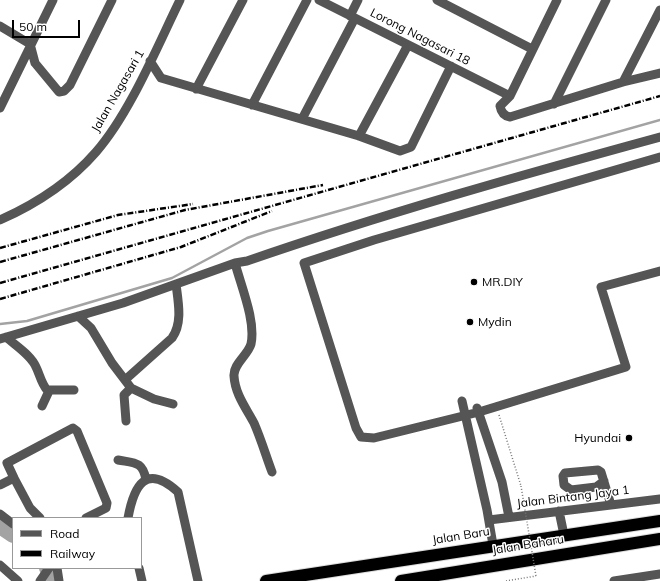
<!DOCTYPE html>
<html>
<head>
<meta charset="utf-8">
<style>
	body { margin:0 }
	#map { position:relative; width:660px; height:581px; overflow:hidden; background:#fff; font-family:Mulish,sans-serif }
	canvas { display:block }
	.legend { position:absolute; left:12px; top:517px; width:130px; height:52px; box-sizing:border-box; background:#fff; border:1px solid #999; margin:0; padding:5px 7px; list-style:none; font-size:12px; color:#000 }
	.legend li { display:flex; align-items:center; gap:8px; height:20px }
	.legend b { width:20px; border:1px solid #999 }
	.scale { position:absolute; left:12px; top:20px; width:68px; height:18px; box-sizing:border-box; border:2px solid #000; border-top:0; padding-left:5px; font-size:12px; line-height:14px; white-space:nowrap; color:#000; -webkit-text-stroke:3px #fff; paint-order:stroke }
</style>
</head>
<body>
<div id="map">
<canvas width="660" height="581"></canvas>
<ul class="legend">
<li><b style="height:5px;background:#555"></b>Road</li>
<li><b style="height:5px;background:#000"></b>Railway</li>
</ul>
<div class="scale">50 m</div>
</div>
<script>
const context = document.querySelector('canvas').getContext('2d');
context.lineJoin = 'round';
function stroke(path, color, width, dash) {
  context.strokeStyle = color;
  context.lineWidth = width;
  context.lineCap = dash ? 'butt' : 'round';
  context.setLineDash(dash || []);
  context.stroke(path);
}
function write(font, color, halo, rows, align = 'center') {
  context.font = font + ' Mulish,sans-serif';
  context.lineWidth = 3;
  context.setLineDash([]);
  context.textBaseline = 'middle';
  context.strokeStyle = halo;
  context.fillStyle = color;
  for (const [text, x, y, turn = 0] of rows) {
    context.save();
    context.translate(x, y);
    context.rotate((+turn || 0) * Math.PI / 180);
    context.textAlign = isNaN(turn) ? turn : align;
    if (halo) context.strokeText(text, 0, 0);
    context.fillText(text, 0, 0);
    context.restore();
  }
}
const stream = new Path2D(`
	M0 324 27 321 172 278 247 238 268 231 660 120`);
const river = new Path2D(`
	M0 526 13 535
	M47 568 51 575V581`);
const path = new Path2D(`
	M499 415 521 486
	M506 581 536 576`);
const minor = new Path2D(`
	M319 0 510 96
	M437 0 532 49
	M557 0 510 96 500 106C501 112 504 116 510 117L623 82 660 73
	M350 16 358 0
	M0 26 30 44 35 63 59 92 64 91 70 85 112 0
	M150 61 161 78 359 136 400 151 411 147 451 66
	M623 82 660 10
	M196 89 243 0
	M554 104 606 0
	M252 105 307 0
	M0 108 53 0
	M302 119 355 18
	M359 136 408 45
	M660 157 374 240 304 263 356 428 361 437 374 438 479 412 626 367 601 287 660 271
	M0 220C36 204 70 182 96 152 130 113 157 47 180 0
	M235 263C241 286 256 321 251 344 248 355 233 364 234 376 235 394 246 408 254 423 261 439 266 456 272 472
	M78 316 91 328 112 363 131 388 154 399 173 404
	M6 337C16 346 31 355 36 367 40 375 41 383 47 390H74
	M0 339 123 303 235 263 247 261C383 214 521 175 660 137
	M126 379 172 338C183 323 178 301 176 284
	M462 401 487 510 493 545
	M42 406 49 391
	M477 408 502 482 509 517
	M126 421 124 395 131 388
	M118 460C134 463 143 461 146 480
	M14 478 30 508 40 518
	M604 481 596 487 571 490 564 485 563 476 565 473 598 470 601 472 611 505
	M0 485 14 478 7 463 73 428 77 431 107 503 106 508 86 518
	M559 511 564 535
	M0 514 13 524
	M128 518C134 485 146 463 178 492L198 581
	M489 520 660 499
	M0 565 18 581
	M57 568 59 581
	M139 568 142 581
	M40 581 49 568
	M614 581 660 574`);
const highway = new Path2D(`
	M266 581 660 521
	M401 581 660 539`);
const rail = new Path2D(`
	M0 248 118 215 193 204
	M0 262 185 210 323 185
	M0 283 660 96
	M0 299 181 247 272 211`);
const pathBridge = new Path2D(`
	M521 486 536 576`);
const markers = [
	[474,282,4,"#000"],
	[470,322,4,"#000"],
	[629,438,4,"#000"]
];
const streetNames = [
	["Lorong Nagasari 18",420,37,27],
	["Jalan Nagasari 1",118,91,-60],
	["Jalan Bintang Jaya 1",573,497,-7],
	["Jalan Baru",461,536,-9],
	["Jalan Baharu",528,545,-9]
];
const poiNames = [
	["MR.DIY",482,282],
	["Mydin",478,322],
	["Hyundai",621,438,"right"]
];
stroke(stream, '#a3a3a3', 2.5);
stroke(river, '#a3a3a3', 16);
stroke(highway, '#dbdbdb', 14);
stroke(path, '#777', 1.5, [1, 2]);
stroke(minor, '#555', 9);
stroke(highway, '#000', 12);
stroke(rail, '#000', 2.5, [6, 2, 1, 2]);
stroke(pathBridge, '#777', 1.5, [1, 2]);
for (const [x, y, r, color] of markers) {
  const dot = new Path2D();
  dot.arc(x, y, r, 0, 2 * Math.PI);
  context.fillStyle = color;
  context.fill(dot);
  stroke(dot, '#fff', 1.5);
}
write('12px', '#000', '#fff', streetNames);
write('12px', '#000', '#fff', poiNames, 'left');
</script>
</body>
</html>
